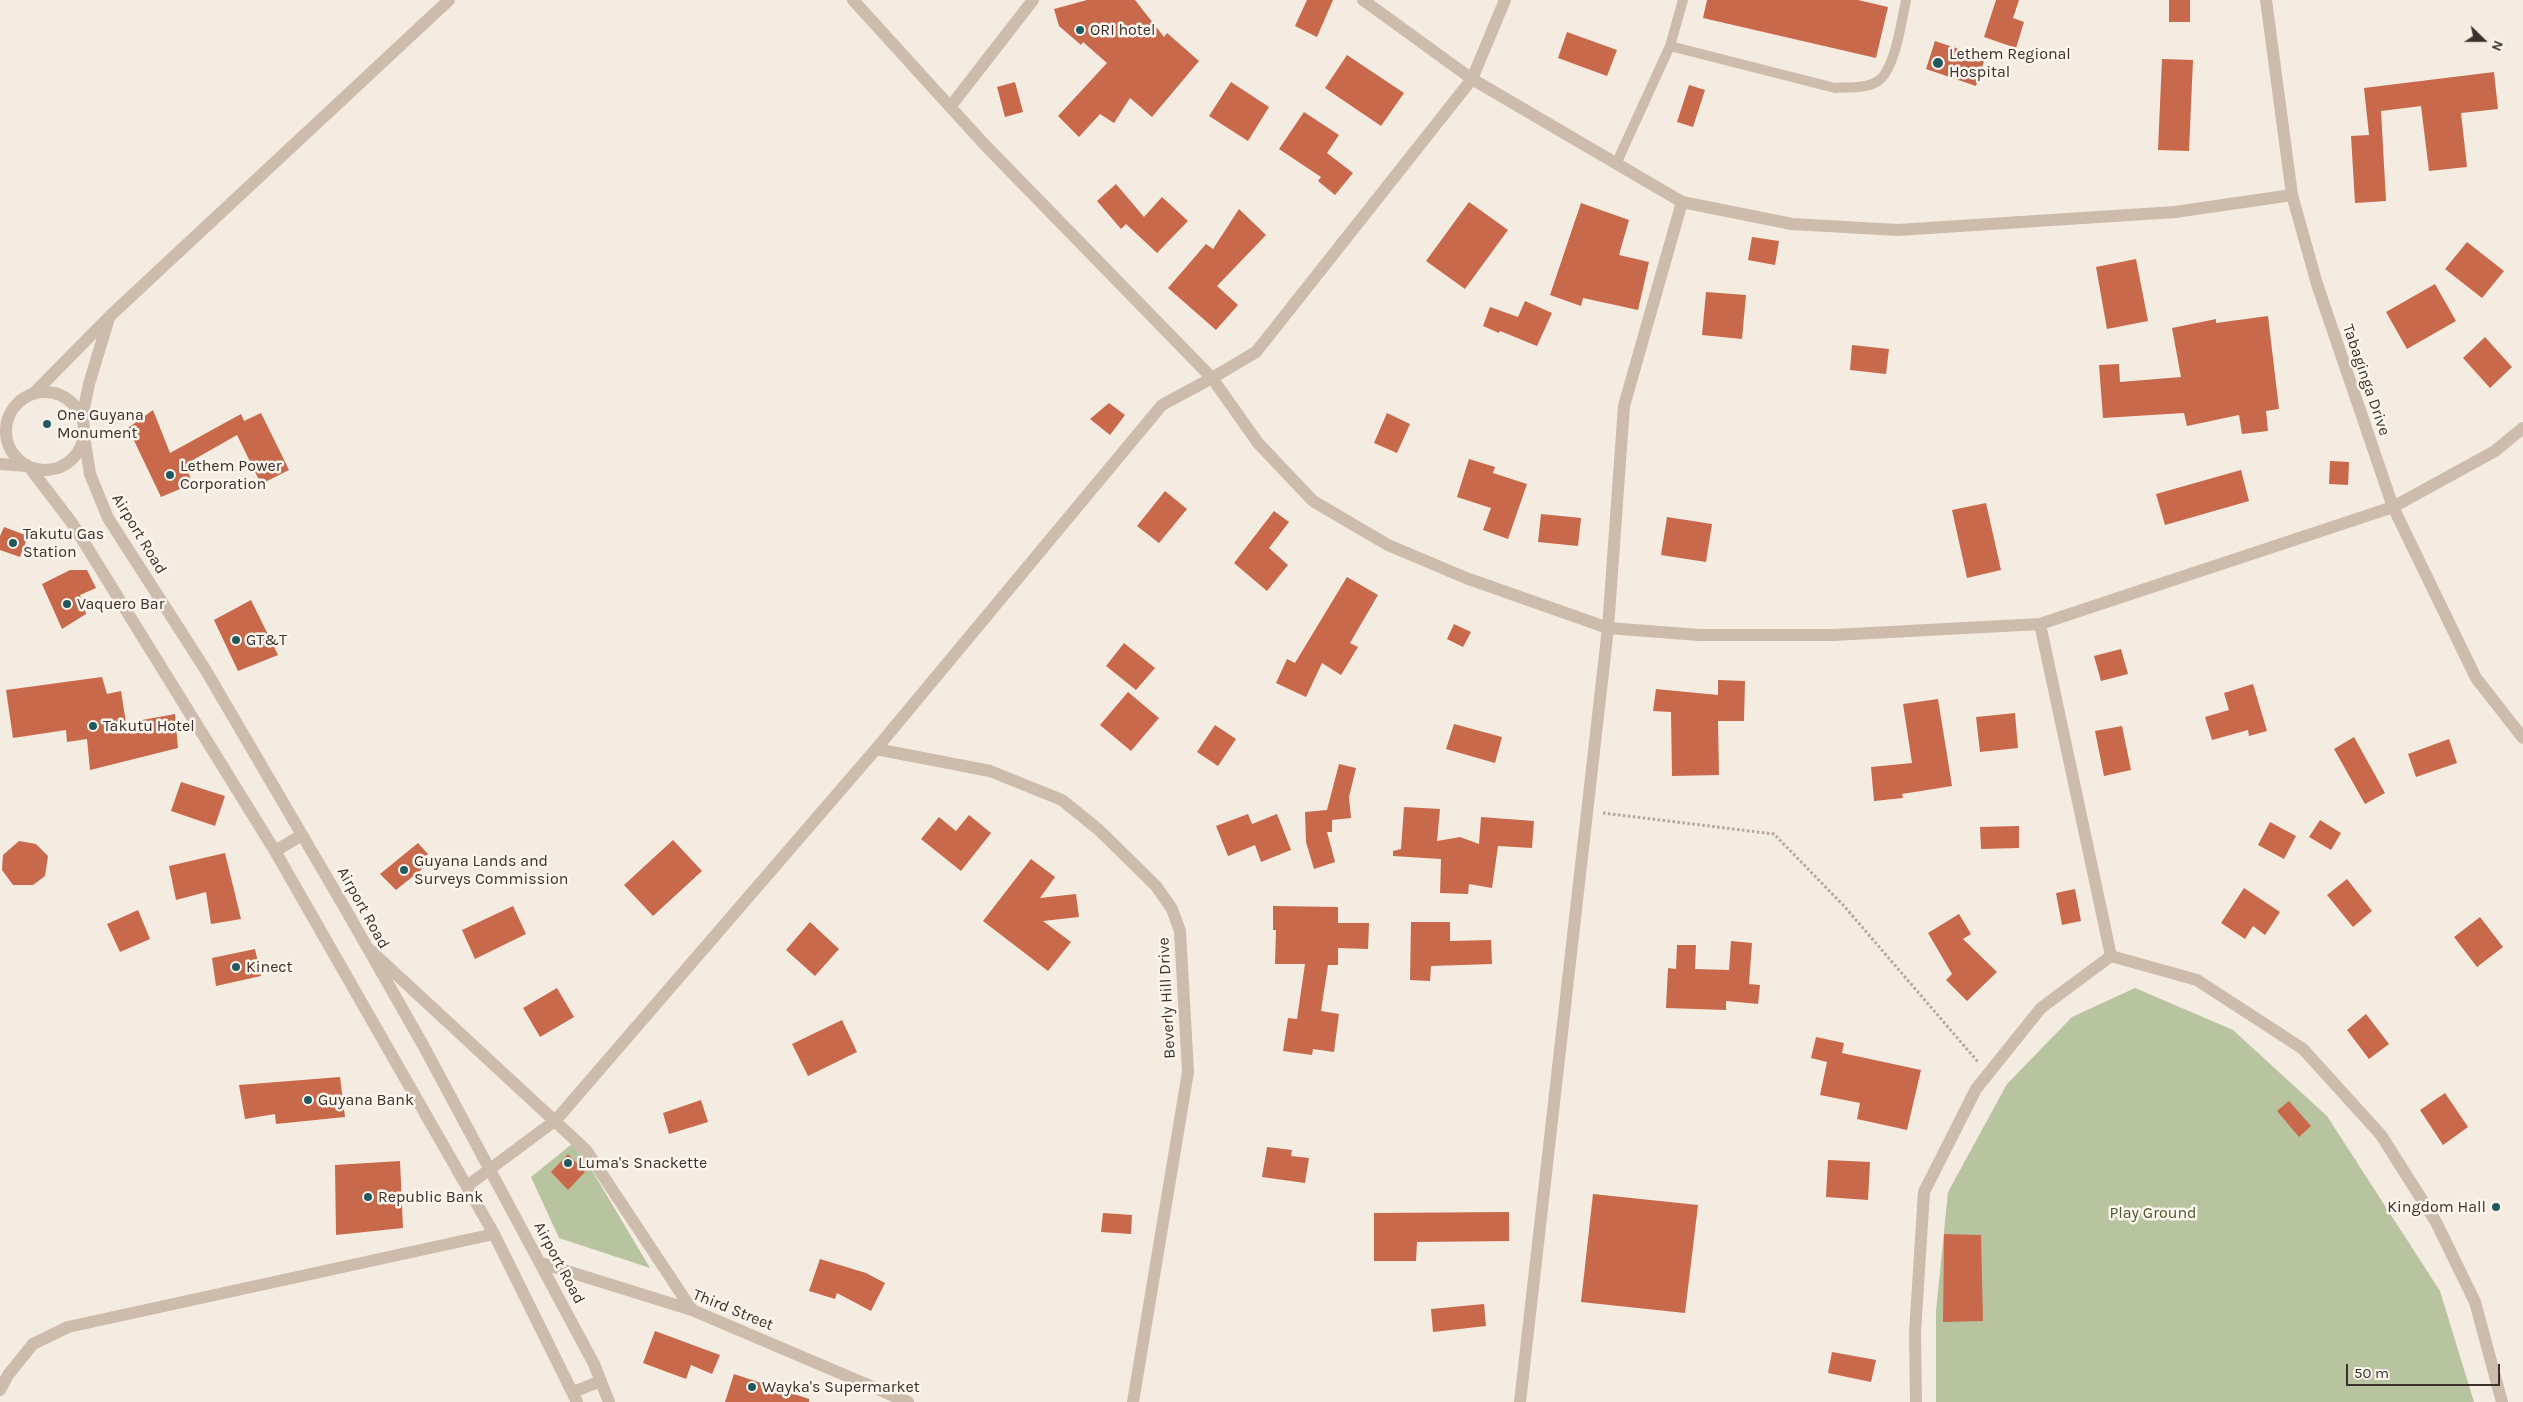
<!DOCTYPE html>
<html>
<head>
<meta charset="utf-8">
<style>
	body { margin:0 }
	#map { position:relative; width:2523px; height:1402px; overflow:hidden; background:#f4ebe1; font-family:Karla,sans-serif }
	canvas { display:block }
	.north { position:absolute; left:2458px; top:15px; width:50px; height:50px; -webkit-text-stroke:4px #fbf5ee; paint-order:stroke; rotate:112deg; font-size:14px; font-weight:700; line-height:20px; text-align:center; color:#3b302b }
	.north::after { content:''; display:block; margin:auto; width:18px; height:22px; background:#3b302b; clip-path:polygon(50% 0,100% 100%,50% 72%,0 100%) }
	.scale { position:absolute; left:2346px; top:1364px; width:154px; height:22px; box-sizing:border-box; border:2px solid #3b302b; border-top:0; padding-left:6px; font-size:15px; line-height:18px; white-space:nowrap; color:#3b302b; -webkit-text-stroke:4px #fbf5ee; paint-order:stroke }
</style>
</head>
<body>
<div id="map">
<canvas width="2523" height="1402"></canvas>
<div class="north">N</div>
<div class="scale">50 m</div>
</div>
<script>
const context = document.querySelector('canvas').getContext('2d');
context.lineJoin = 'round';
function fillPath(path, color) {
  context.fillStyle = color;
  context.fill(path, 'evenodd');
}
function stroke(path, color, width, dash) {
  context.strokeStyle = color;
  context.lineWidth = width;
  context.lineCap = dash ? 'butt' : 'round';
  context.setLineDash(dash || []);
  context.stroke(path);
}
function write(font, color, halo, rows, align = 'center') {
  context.font = font + ' Karla,sans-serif';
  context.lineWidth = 5;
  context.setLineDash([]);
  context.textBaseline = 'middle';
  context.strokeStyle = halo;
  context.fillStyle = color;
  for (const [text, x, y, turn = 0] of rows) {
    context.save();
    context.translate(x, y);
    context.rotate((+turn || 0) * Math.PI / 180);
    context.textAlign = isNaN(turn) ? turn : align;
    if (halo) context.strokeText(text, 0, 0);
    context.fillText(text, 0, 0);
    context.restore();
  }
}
const green = new Path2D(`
	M2135 988 2233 1030 2327 1116 2440 1291 2474 1402H1936V1311L1948 1192 2007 1084 2072 1017Z
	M572 1144 584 1157 650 1268 559 1238 531 1177Z`);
const building = new Path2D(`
	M1087 0H1135L1164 37 1167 33 1199 61 1152 117 1130 98 1114 123 1100 114 1079 137 1058 116 1107 63 1083 42 1081 45 1059 26 1054 9Z
	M1307 0H1333L1317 37 1295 26Z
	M1707 0H1858L1888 7 1876 58 1703 18Z
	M1996 0H2019L2013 18 2024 22 2016 48 1984 37Z
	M2169 0H2190V22H2169Z
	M1567 32 1617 50 1607 76 1558 58Z
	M1935 41 1985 58 1976 86 1926 69Z
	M1347 55 1404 93 1381 126 1325 88Z
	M2162 59 2193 60 2189 151 2158 150Z
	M2494 72 2498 109 2461 113 2467 167 2429 171 2421 106 2381 111 2386 201 2355 203 2351 136 2369 135 2364 88Z
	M1015 82 1023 112 1005 117 997 87Z
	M1231 82 1269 107 1248 141 1209 116Z
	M1689 85 1705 90 1693 127 1677 122Z
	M1304 112 1339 135 1327 153 1353 173 1335 195 1318 181 1321 177 1279 149Z
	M1116 184 1144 217 1162 197 1188 221 1157 253 1126 224 1121 229 1097 201Z
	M1469 202 1508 230 1465 289 1426 261Z
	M1581 203 1629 220 1619 255 1649 262 1638 310 1583 298 1581 306 1550 295Z
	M1239 209 1266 235 1217 286 1238 305 1216 330 1168 288 1206 244 1213 249Z
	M1752 237 1779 241 1775 265 1748 260Z
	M2467 242 2504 271 2482 298 2445 269Z
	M2136 259 2148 321 2107 329 2096 267Z
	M2435 284 2456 321 2407 349 2386 312Z
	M1706 292 1746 295 1742 339 1702 335Z
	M1525 301 1552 313 1537 346 1500 331 1499 333 1483 326 1490 307 1518 317Z
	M2268 316 2279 409 2266 411 2268 431 2242 434 2239 415 2187 426 2184 413 2103 418 2099 365 2119 364 2120 382 2181 377 2172 328 2216 319V323Z
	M2485 337 2512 367 2490 388 2463 358Z
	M1852 345 1889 349 1886 374 1850 370Z
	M1109 403 1125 415 1110 435 1090 419Z
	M153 410 170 453 241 414 244 421 261 413 289 470 261 484 237 435 186 464 192 484 161 497 128 428Z
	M1387 413 1410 424 1397 453 1374 443Z
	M1469 459 1495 467 1493 473 1527 484 1508 539 1483 530 1491 508 1457 497Z
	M2330 461 2349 462 2348 485 2329 484Z
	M2241 470 2249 501 2165 525 2156 494Z
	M1165 491 1187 509 1159 543 1137 526Z
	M1986 503 2001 570 1967 578 1952 510Z
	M1274 511 1289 522 1269 548 1288 565 1267 591 1234 563Z
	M1541 514 1581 518 1578 546 1538 542Z
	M1667 517 1712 524 1706 562 1661 555Z
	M4 527 28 536 20 557 0 550V536Z
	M70 570H87L96 588 80 595 86 614 62 629 42 584Z
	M1347 577 1378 595 1350 643 1358 647 1341 675 1322 663 1306 697 1276 683 1287 659 1295 663Z
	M251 600 278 655 238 671 214 620Z
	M1454 624 1471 632 1463 647 1447 639Z
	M1124 643 1155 668 1136 690 1106 666Z
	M2121 649 2128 674 2101 681 2094 656Z
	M102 677 107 694 121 691 126 723 175 714 178 748 90 770 87 739 67 742 66 730 13 738 6 690Z
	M1718 680 1745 681 1744 721H1718L1719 775 1672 776 1671 712 1653 711 1656 689 1718 695Z
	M2253 684 2267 731 2249 736 2248 730 2212 740 2205 717 2229 710 2224 693Z
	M1128 692 1159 718 1131 751 1100 725Z
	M1938 699 1952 786 1902 794 1903 798 1874 801 1871 767 1912 763 1903 704Z
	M2015 713 2018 748 1980 752 1976 717Z
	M1454 724 1502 737 1495 763 1446 749Z
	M1215 725 1236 739 1218 766 1197 752Z
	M2122 726 2131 770 2104 776 2095 731Z
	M2354 737 2385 793 2365 804 2334 749Z
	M2449 739 2457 763 2416 777 2408 754Z
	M1339 764 1356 768 1349 797 1351 818 1332 820V832H1327L1335 862 1314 869 1306 842 1305 812 1327 810Z
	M181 782 225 796 215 826 171 811Z
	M1404 807 1440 809 1437 841 1460 837 1479 844 1481 817 1534 821 1532 848 1498 846 1492 888 1469 884 1468 894 1440 893 1441 859 1393 856V851L1401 849Z
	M1248 814 1252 824 1277 814 1291 850 1261 862 1255 845 1228 856 1216 826Z
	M969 815 991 833 961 871 921 839 939 817 956 831Z
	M2320 820 2341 833 2331 850 2309 837Z
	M2270 822 2296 836 2284 859 2258 845Z
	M2019 826V848L1981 849 1980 827Z
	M673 840 702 871 653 916 624 885Z
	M19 841 36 844 48 856 45 876 33 885H13L2 870 3 855Z
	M418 843 428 854 423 859 427 865 396 890 380 874Z
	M225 853 241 919 211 924 206 892 176 900 169 866Z
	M1031 859 1055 877 1040 898 1076 894 1079 917 1043 921 1071 942 1048 971 983 921Z
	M2347 879 2372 911 2353 927 2327 895Z
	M2244 888 2280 912 2265 935 2253 926 2245 939 2221 923Z
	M2075 889 2081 921 2062 925 2056 893Z
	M513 906 526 934 475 959 462 930Z
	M1273 906 1338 907V923H1369L1368 949 1338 948V965H1328L1321 1011 1339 1014 1334 1052 1313 1049 1312 1055 1283 1051 1288 1018 1297 1019 1305 964H1275L1276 930H1273Z
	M138 910 150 939 120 952 107 924Z
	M1959 914 1971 934 1963 939 1997 972 1967 1001 1946 980 1952 974 1928 933Z
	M2480 917 2503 947 2477 967 2454 937Z
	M810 922 839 949 815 976 786 950Z
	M1411 922H1450V941L1491 940 1492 964 1431 966 1430 981 1410 980Z
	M1731 941 1752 943 1749 984 1760 985 1758 1004 1726 1001V1010L1666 1008 1668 968 1676 969 1677 945H1696L1695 969 1729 970Z
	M255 949 261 976 216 986 212 958Z
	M557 988 574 1017 540 1037 523 1008Z
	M2366 1014 2389 1044 2369 1059 2347 1030Z
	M842 1020 857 1052 808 1076 792 1044Z
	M1816 1037 1844 1043 1842 1053 1921 1070 1907 1130 1857 1119 1860 1103 1820 1095 1827 1062 1811 1058Z
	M340 1077 345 1117 276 1124 275 1114 245 1119 239 1085Z
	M2445 1093 2468 1127 2443 1145 2420 1110Z
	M701 1100 708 1122 669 1134 663 1113Z
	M2289 1101 2311 1126 2299 1137 2277 1111Z
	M1267 1147 1292 1150 1291 1156 1309 1158 1305 1183 1262 1177Z
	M568 1154 585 1172 568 1190 551 1172Z
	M1828 1160 1870 1162 1868 1200 1826 1197Z
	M400 1161 403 1228 336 1235 335 1165Z
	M1593 1194 1698 1205 1685 1313 1581 1302Z
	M1509 1212V1241L1417 1242 1416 1261H1374V1213Z
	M1103 1213 1132 1215 1131 1234 1101 1232Z
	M1944 1234 1981 1235 1983 1321 1943 1322Z
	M820 1259 866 1273 885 1283 871 1311 837 1293 835 1299 809 1291Z
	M1484 1304 1486 1326 1433 1332 1431 1309Z
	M655 1331 720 1355 712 1374 691 1365 686 1379 643 1363Z
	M1832 1352 1876 1360 1871 1382 1828 1373Z
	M734 1374 809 1399V1402H725Z`);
const path = new Path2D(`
	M1603 813 1774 834 1844 906 1978 1062`);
const service = new Path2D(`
	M1670 46 1835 88C1848 87 1866 89 1878 81 1895 70 1902 19 1906 0
	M1616 164 1670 46 1683 0`);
const minor = new Path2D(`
	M853 0 984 144 1212 378 1256 352 1472 79 1682 202 1792 224 1898 230 2175 212 2292 195
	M1363 0 1472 79 1505 0
	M2266 0 2292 195 2317 284 2393 507 2476 678 2523 738
	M950 107 1033 0
	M35 392 110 316 449 0
	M82 417 89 384 109 318
	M2040 624 2111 956 2197 980 2303 1049 2381 1135 2436 1222 2475 1302 2502 1402
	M876 749 990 771 1062 800 1099 830 1156 886 1172 909 1180 931 1188 1072 1133 1402
	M370 950 586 1150 692 1310
	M467 1186 556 1120 876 749 1162 405 1212 378 1258 443 1313 501 1388 545 1466 578 1608 628 1699 635H1833L2040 624 2393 507 2495 451 2523 428
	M541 1263 692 1310 908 1402
	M0 1390 8 1375 33 1344 68 1327 494 1234
	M1520 1402 1608 628 1624 406 1682 202
	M1916 1402 1915 1333 1924 1192 1976 1089 2041 1008 2111 956`);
const tertiary = new Path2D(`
	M6 431a39 39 0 1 1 78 0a39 39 0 1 1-78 0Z
	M84 436 90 474 108 518 205 669 346 910 423 1045 594 1364 609 1402
	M0 464 26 466
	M30 468 72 523 275 851 494 1234 577 1402
	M275 851 302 835
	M573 1392 601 1381`);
const markers = [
	[1080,30,5,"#1f5a5e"],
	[1938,63,6,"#1f5a5e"],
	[47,424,5,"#1f5a5e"],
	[170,475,5,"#1f5a5e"],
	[13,543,5,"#1f5a5e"],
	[67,604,5,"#1f5a5e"],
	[236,640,5,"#1f5a5e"],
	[93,726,5,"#1f5a5e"],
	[404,870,5,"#1f5a5e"],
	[236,967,5,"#1f5a5e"],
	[308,1100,5,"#1f5a5e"],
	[568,1163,5,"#1f5a5e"],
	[368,1197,5,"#1f5a5e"],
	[2496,1207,5,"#1f5a5e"],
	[752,1387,5,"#1f5a5e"]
];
const poiNames = [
	["ORI hotel",1090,30],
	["Lethem Regional",1949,54],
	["Hospital",1949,72],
	["One Guyana",57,415],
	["Monument",57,433],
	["Lethem Power",180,466],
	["Corporation",180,484],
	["Takutu Gas",23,534],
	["Station",23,552],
	["Vaquero Bar",77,604],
	["GT&T",246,640],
	["Takutu Hotel",103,726],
	["Guyana Lands and",414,861],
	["Surveys Commission",414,879],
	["Kinect",246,967],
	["Guyana Bank",318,1100],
	["Luma's Snackette",578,1163],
	["Republic Bank",378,1197],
	["Kingdom Hall",2486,1207,"right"],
	["Wayka's Supermarket",762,1387]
];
const streetNames = [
	["Tabaginga Drive",2366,380,71],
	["Airport Road",139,534,59],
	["Airport Road",363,908,61],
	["Beverly Hill Drive",1167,998,-93],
	["Airport Road",559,1263,62],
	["Third Street",733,1310,22]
];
const parkNames = [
	["Play Ground",2153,1213]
];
fillPath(green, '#b8c4a0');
fillPath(building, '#c8694b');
stroke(path, '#b9a596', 3, [2.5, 2.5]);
stroke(service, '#cdbbac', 10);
stroke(minor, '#cdbbac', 12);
stroke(tertiary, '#cdbbac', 12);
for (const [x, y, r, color] of markers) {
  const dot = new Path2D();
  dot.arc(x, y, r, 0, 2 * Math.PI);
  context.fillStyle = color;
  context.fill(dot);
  stroke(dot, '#fbf5ee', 2);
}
write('16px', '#3b302b', '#fbf5ee', poiNames, 'left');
write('16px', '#3b302b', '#fbf5ee', streetNames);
write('16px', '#4a5a2e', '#fbf5ee', parkNames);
</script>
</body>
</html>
